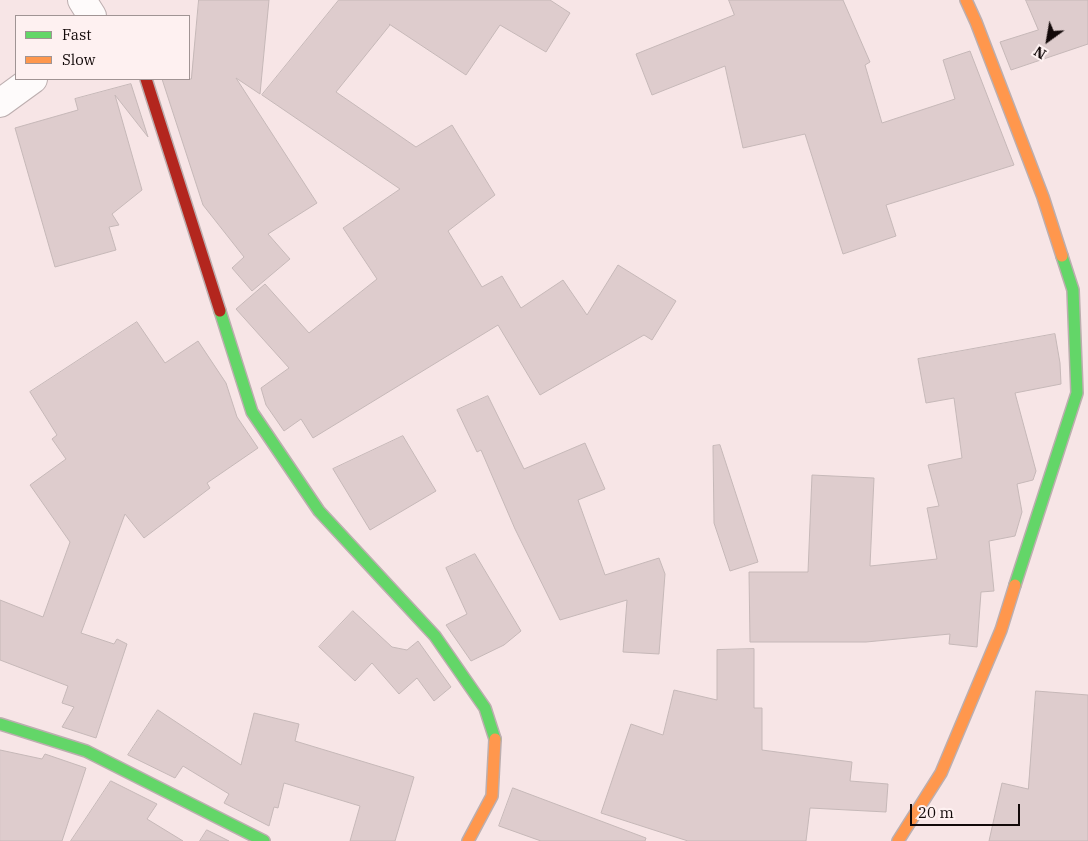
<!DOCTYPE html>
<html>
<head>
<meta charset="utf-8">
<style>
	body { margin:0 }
	#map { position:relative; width:1088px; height:841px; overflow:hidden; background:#f7e5e6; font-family:"IBM Plex Serif",serif }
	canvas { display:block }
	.legend { position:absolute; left:15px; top:15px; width:175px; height:65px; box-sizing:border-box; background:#fef1f1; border:1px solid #a09494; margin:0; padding:6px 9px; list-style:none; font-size:15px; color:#120909 }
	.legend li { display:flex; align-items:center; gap:10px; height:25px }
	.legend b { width:25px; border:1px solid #a09494 }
	.north { position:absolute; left:1023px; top:15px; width:50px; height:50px; -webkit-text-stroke:4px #fef1f1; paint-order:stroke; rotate:212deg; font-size:14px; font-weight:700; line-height:20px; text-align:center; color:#120909 }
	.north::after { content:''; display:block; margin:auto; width:18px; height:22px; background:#120909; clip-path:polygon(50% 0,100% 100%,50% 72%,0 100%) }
	.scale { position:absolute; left:910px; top:804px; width:110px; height:22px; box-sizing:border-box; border:2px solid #120909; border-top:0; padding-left:6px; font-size:15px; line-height:18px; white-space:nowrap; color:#120909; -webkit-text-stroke:4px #fef1f1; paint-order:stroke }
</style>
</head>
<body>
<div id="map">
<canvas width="1088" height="841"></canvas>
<ul class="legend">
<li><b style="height:6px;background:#63d668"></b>Fast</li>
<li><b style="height:6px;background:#ff974d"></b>Slow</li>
</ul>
<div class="north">N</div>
<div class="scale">20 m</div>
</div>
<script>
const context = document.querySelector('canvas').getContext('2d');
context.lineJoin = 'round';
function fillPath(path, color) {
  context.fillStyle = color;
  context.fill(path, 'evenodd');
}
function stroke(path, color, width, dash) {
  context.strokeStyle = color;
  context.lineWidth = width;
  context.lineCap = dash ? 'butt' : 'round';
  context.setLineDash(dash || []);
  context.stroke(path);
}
const building = new Path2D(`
	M199 0H269L260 94 236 78 317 203 268 234 290 259 252 291 232 268 244 257 203 205 162 79H191Z
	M339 0H550L570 13 546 52 500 25 466 75 389 24 390 25 336 92 416 147 452 125 495 195 448 231 482 287 502 276 521 308 563 280 587 315 618 265 676 301 652 340 644 335 540 395 498 325 313 438 301 419 284 431 266 405 261 388 289 368 236 309 265 284 309 333 377 279 343 228 400 189 262 95Z
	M729 0H843L870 62 865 65 882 123 955 99 943 60 970 51 1014 165 886 205 896 236 843 254 805 134 743 148 725 66 652 95 636 54 734 15Z
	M1026 0H1088V44L1011 70 1000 42 1038 30Z
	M131 84 148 137 115 95 142 190 112 214 119 225 109 227 116 250 55 267 15 128 78 110 75 99Z
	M137 322 165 363 198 341 226 383 237 417 258 448 207 483 210 488 144 538 125 514 81 633 114 644 117 639 127 644 96 738 62 727 74 707 62 703 68 686 0 660V600L43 617 70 542 30 485 66 459 52 439 57 435 30 392Z
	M1055 334 1060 363 1061 384 1015 393 1036 471 1033 480 1017 484 1022 512 1015 536 989 541 994 591 981 592 977 647 949 644 950 634 866 642H750L749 572H808L812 475 874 478 870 566 937 559 927 508 939 506 928 465 962 458 954 398 926 403 918 359Z
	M488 396 524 469 585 443 605 489 578 500 605 575 659 558 665 574 659 654 623 652 627 600 560 620 515 529 481 450 477 452 457 410Z
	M403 436 436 491 370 530 333 469Z
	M720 445 758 562 730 571 714 523 713 446Z
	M475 554 521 631 504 645 471 661 446 625 467 614 446 568Z
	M353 611 392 647 407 650 418 641 451 687 434 701 417 678 399 694 372 663 355 681 319 647Z
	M754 649V708H762V750L852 762 850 781 888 784 886 812 810 808 806 841H688L601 813 631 724 663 735 674 690 717 700V650Z
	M1036 691 1088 695V841H989L1002 783 1028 789Z
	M158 710 241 765 254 713 299 724 295 741 414 777 395 841H350L360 806 284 783 278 808 274 807 269 826 224 803 229 794 183 766 175 778 128 755Z
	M0 750 42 759 45 754 86 768 62 841H0Z
	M111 781 157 804 147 819 183 841H71Z
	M513 788 646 838 645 841H541L499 826Z
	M207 830 229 841H200Z`);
const street = new Path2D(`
	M82 0 92 16
	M0 103 33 79`);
const fast = new Path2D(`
	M220 311 252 412 319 511 435 636 485 708 495 739
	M1015 585 1077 393 1073 290 1062 256
	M0 724 86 751 264 841`);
const slow = new Path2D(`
	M966 0 976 22 1043 197 1062 256
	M468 841 492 796 495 739
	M898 841 941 773 1001 630 1015 585`);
const jam = new Path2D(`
	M146 79 220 311`);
fillPath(building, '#decccd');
stroke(building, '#c6b8b8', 1);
stroke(street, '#bcaeaf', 30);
stroke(fast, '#bcaeaf', 14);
stroke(slow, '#bcaeaf', 14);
stroke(jam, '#bcaeaf', 14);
stroke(street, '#fefbfb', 28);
stroke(fast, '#63d668', 11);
stroke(slow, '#ff974d', 11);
stroke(jam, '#b3261e', 11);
</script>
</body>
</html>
